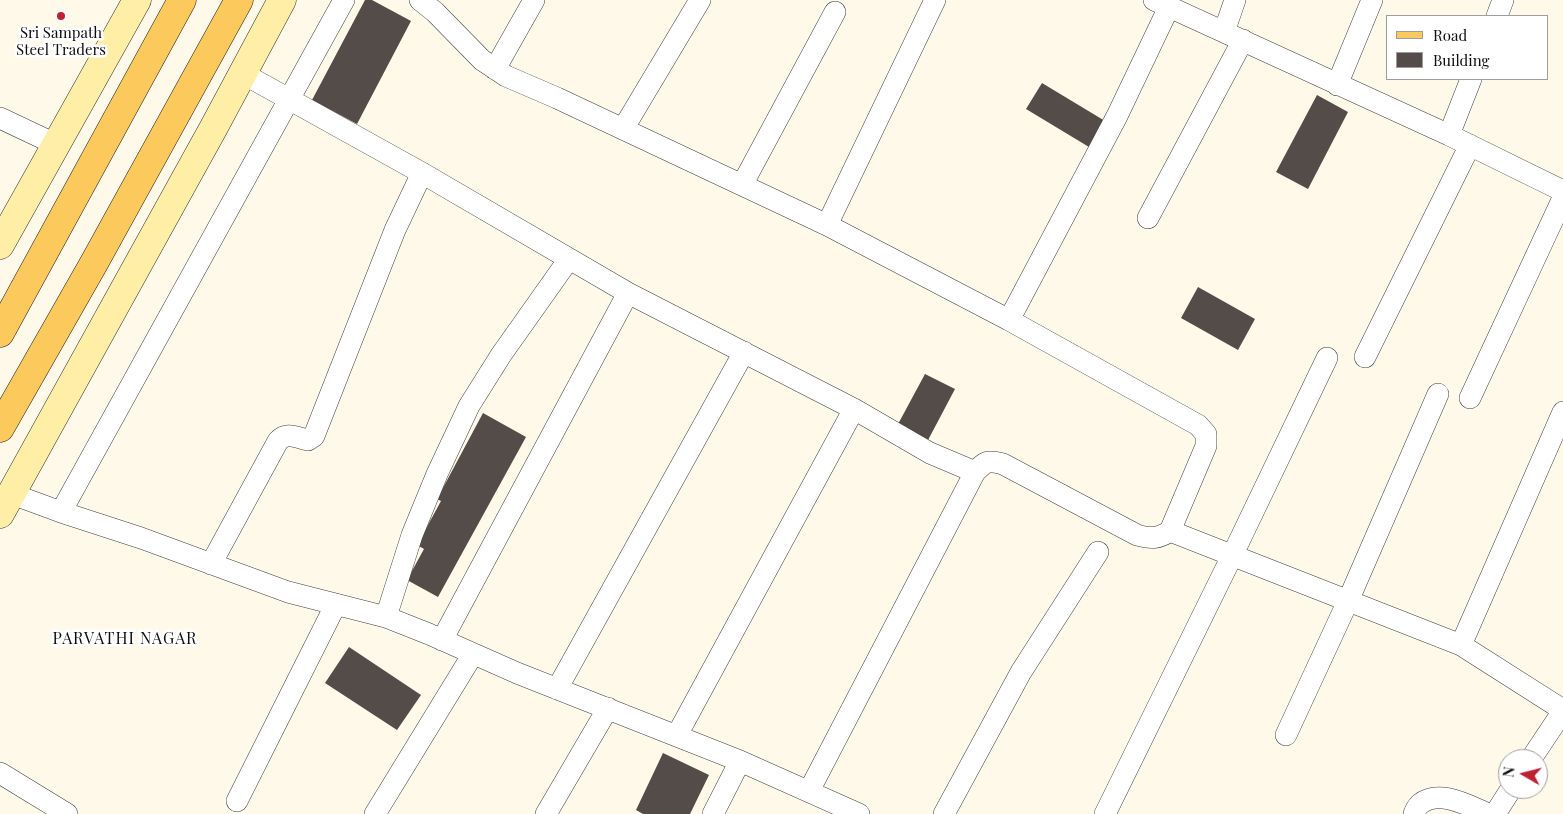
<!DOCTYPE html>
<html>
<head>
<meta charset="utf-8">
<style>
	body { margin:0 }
	#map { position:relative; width:1563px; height:814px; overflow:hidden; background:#fff9ea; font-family:"Playfair Display",serif }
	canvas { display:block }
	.legend { position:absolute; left:1386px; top:15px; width:162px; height:65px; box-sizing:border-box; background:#fff; border:1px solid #9e9e9e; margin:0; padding:6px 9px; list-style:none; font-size:15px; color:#0c0c0c }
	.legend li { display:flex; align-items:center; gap:10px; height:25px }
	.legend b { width:25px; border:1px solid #9e9e9e }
	.north { position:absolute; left:1498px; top:749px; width:50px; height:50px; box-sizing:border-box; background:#fff; border:1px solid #9e9e9e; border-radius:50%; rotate:278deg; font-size:14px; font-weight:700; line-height:20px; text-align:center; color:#0c0c0c }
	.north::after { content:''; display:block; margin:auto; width:18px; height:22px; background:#be2134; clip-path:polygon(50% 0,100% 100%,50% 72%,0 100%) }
</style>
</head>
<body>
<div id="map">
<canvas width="1563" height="814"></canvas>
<ul class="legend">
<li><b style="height:6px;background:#fcc95d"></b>Road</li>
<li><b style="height:14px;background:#544c48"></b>Building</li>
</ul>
<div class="north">N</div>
</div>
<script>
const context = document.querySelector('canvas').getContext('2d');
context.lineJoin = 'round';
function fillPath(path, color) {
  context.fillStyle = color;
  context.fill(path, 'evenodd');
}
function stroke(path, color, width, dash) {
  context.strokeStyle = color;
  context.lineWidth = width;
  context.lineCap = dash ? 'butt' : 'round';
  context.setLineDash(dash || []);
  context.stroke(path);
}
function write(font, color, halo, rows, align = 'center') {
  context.font = font + ' "Playfair Display",serif';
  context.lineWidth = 5;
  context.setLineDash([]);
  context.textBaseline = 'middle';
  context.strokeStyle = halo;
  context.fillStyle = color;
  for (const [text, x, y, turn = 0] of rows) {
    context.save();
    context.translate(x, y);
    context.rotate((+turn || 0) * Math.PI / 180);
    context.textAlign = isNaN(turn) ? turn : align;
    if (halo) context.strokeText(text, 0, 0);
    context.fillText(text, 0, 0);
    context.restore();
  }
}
const building = new Path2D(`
	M365 0H372L411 21 357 124 312 100Z
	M1042 83 1105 121 1089 147 1026 109Z
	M1317 95 1348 112 1308 189 1276 172Z
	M1198 287 1255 319 1238 350 1181 318Z
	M925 374 955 389 927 442 897 426Z
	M483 413 526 437 438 597 407 580 424 549 417 545 441 501 437 499Z
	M349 647 421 695 397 730 325 683Z
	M663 753 709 775 690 814H643L636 810Z`);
const street = new Path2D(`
	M420 0 435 12 482 60 506 76 557 98 827 225
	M935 0 827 225 1009 320 1198 425 1206 434V446L1170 531
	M1154 0 1449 135 1563 191
	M1497 16 1503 0
	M1224 32 1235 0
	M495 69 534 0
	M242 73 422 173 628 293 854 409 930 453 975 472C986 461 987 460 1003 464L1137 535C1151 539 1158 539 1170 531L1461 645 1563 412
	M1337 85 1372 0
	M0 118 55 144
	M623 129 700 0
	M1449 135 1471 79
	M742 185 835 12
	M1148 218 1243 40
	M1009 320 1117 116 1169 7
	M1365 357 1470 145
	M1470 398 1563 198
	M12 494 61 512 141 538 288 592 386 617 429 634 517 673 740 761 859 814
	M61 512 344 0
	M211 564 278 441C287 431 297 438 308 440L314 436 395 230 422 173
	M386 617 412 535 437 474 469 406 501 355 569 259
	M442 640 628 293
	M1461 645 1563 710
	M557 689 744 352
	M677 735 854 409
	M1286 735 1348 601 1438 394
	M1531 759 1563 711
	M0 773 67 814
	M809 791 975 472
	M237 801 336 604
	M375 814 473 654
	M546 814 608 708
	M713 814 740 761
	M944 814 1021 672 1098 552
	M1105 814 1232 556 1327 358
	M1414 814C1415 811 1418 806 1420 804 1440 788 1470 807 1489 814
	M1495 814 1511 789`);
const secondary = new Path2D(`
	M0 245C45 163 92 82 137 0
	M0 514 214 127 282 0`);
const primary = new Path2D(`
	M0 333 182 0
	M0 428 94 263 239 0`);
const markers = [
	[61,16,5,"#be2134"]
];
const poiNames = [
	["Sri Sampath",61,33],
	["Steel Traders",61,50]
];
const neighbourhoodNames = [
	["PARVATHI NAGAR",125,639]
];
fillPath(building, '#544c48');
stroke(street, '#3f3f3f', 22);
stroke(secondary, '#2e2e2e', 29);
stroke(primary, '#1d1d1d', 29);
stroke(street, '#fff', 21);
stroke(secondary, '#ffeea5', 28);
stroke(primary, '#fcc95d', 28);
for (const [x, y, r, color] of markers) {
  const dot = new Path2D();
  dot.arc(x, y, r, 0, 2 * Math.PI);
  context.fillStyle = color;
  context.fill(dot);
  stroke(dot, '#fff', 2);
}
write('15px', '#0c0c0c', '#fff', poiNames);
context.letterSpacing = '1px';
write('16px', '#0c0c0c', '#fff', neighbourhoodNames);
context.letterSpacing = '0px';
</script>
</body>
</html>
